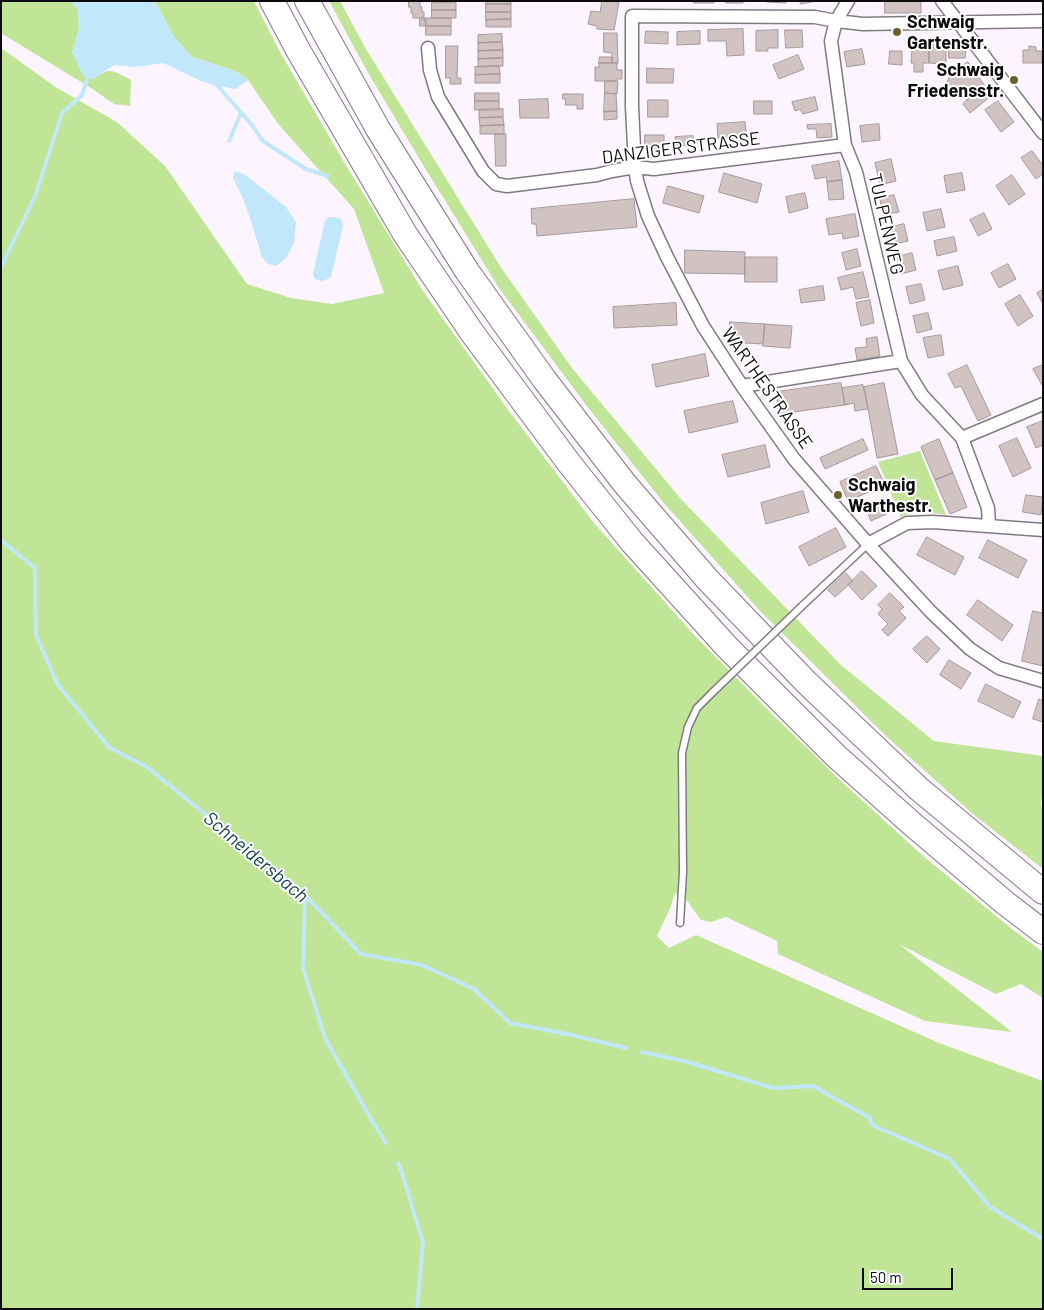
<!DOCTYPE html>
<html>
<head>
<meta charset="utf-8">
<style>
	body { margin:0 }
	#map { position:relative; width:1044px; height:1310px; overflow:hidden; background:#fcf5ff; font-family:Barlow,sans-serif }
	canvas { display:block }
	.frame { position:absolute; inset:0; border:2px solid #0d0b0e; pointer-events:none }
	.scale { position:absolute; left:862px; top:1268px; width:91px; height:22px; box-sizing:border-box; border:2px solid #0d0b0e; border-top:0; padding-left:6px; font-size:15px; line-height:18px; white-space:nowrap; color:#0d0b0e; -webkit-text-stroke:4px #fff; paint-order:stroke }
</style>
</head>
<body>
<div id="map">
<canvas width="1044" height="1310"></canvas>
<div class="frame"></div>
<div class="scale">50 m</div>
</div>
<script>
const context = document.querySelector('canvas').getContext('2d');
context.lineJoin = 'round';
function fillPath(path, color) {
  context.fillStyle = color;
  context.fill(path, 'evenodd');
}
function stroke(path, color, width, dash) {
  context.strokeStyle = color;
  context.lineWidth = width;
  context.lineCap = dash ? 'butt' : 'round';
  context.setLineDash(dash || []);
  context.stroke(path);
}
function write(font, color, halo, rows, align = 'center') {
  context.font = font + ' Barlow,sans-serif';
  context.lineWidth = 4;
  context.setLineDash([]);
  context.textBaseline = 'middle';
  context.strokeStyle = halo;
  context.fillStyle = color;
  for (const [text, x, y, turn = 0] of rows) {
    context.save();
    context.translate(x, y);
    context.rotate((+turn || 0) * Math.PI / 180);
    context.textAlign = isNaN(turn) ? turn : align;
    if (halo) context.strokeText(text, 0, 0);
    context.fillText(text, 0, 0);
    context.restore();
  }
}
const green = new Path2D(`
	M1 1H70L78 9 79 29 72 53 93 79C112 66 112 71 131 80L130 106 114 104 91 88 4 35 1 33Z
	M155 1H254L280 52 344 162 423 291 509 411 594 523 696 637 773 715 841 781 922 855 1012 929 1043 952V998L1021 984 996 994 899 944 1012 1032 925 1021 778 954 777 941 726 917 711 922 701 920 685 898 675 893 671 906 657 936 669 948 696 935 939 1043 1043 1081V1309H1V48L57 88 117 122 165 166 247 284 291 298 332 304 384 293 354 209 279 125 248 80 235 71 192 57 174 37Z
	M329 1H340L366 49 500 266 572 368 681 499 841 665 934 741 1043 756V789L1041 805 1043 807V869L973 814 887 737 760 611 663 502 586 405 499 288 420 160 367 71Z
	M920 451 946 515 917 510 901 517 878 462Z`);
const water = new Path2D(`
	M70 1H155L174 37 192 57 235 71 248 80 236 89 213 85 199 80 163 63 135 67 114 65 93 79 84 77 72 53 79 29 78 9Z
	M234 172H238L244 174 286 207 296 222 294 243 286 258 276 266 268 264 262 257 249 215 241 194 233 178Z
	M329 217H335L341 219 343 226 331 277C325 281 322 282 315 279L313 274 325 221Z`);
const stream = new Path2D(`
	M216 84 252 125 263 141 306 169 328 176
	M229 141 241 113
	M1 267 36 194 62 113 82 95 89 74
	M1 540 35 568 36 635 58 685 110 748 147 767 305 895 361 954 422 965 474 989 510 1023 572 1035 626 1048
	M305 896 303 968 325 1038 374 1124 386 1143
	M642 1052 684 1061 773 1088 813 1086 870 1118 872 1125 950 1159 990 1207 1043 1239
	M398 1163 403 1176 423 1243 417 1309`);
const building = new Path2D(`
	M409 1H420V7H422V12H424V18H413V13H411V7H409Z
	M432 1H456V2H432Z
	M486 1H511V4H486Z
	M602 1 619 2 614 30 597 29V26L588 24 591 11 600 12Z
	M694 1H714V3H694Z
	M726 1H743V3H726Z
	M767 1H786V3L767 2Z
	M800 1H816L801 4Z
	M885 1H921V13H885Z
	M432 2H456V10H432Z
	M486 4H511V12H486Z
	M432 10H456V18H432Z
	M486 12H511V19L486 20Z
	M425 18H451V26H426Z
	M420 19H426V26H420Z
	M511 19V27H486V20Z
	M426 26H451V35H426Z
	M743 29 744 55 727 56 726 41H708V30Z
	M778 30V48H768V51H756V31Z
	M785 30H802L803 47 786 48Z
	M646 31 668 32V44L645 43Z
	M700 31V44L677 45V32Z
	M604 33H617L618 63H612V53L604 52Z
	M502 34V42L478 43V35Z
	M502 42 503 50 478 51V43Z
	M915 44 924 45V48H929V63H923V72H914V63H911L912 48H915Z
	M933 45H943V48H946V64L929 63V48H933Z
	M446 46H458L457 78H461V84H450V78H446Z
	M949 46H961L966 50 965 58H949Z
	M1029 46 1036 47V51H1042V63H1023V50H1029Z
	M862 49 865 64 847 67 844 52Z
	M503 50V58L478 59V51Z
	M890 51H902V65L889 64Z
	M798 55 804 69 779 79 773 65Z
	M600 57H612V63H599Z
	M503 58V66L478 67V59Z
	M968 62 985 86 967 100 960 89 946 85 950 75Z
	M599 63H617V70H622V79H616V81H595V67H599Z
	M499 66 500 74 475 75V67Z
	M647 68 674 69 673 83H647Z
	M500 74V83H475V75Z
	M605 81H618L617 94 605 93Z
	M983 87 991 96 970 113 963 104Z
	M475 93H499V101H475Z
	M605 93 616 94 617 111 604 112Z
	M563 94H583V109H577V105H565L566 99H563Z
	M815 97 818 110 803 114 800 109 795 111 792 102Z
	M548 99 549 118H520L519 100Z
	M648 100H668V117H648Z
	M475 101H499V110H475Z
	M754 101H772V114H754Z
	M998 101 1014 122 1001 132 985 110Z
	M503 109V117L479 118V110Z
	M617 111V119L604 120V112Z
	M503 117 504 125 480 126 479 118Z
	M745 122 747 140 734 141 733 137 718 138 717 124Z
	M831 124 832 137 817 138 816 129H808L807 125Z
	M879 124 880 140 862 142 860 126Z
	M504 125V134H480V126Z
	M495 134H506V166H496Z
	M645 135H664V148H645Z
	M693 136 694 145 676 146 675 137Z
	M1032 151 1043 165V174L1036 179 1021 158Z
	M891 159 896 181 880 185 875 163Z
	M839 161 842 180 827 182 826 177 815 179 812 166Z
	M724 173 762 184 757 203 719 192Z
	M962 173 965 190 947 193 944 176Z
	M1012 175 1025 194 1009 205 996 186Z
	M842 180 844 199 829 200 827 182Z
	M668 186 704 196 699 213 663 203Z
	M805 193 808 208 789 213 786 197Z
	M894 195 899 212 883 215 880 199Z
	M634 199 637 227 537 236 536 224H532L531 209Z
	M941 209 945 227 927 231 923 213Z
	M984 213 992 229 978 236 970 220Z
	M855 214 859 236 843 239 842 233 829 235 826 219Z
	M904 224 908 241 893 244 889 228Z
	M954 237 957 251 937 256 934 241Z
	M857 249 861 266 846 270 842 253Z
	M685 250 745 252V274L685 273Z
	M912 253 916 270 901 274 897 257Z
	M745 257H777V282H745Z
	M1008 264 1016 279 999 288 991 273Z
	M958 266 963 285 943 290 938 271Z
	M863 272 869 297 856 299 853 287 841 290 838 278Z
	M921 284 925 300 910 304 906 287Z
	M823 286 825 300 801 303 799 290Z
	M1043 290V304L1037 293Z
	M1020 295 1033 316 1018 326 1005 304Z
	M870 300 874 323 861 326 856 303Z
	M676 303 677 325 614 328 613 307Z
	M928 313 932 329 917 333 913 316Z
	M730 322 765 324 763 344 729 342Z
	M765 324 792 326 790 348 763 346Z
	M941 335 944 355 928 358 923 338Z
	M877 337 880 356 857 360 855 348 867 347 866 339Z
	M705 354 709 376 656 387 652 365Z
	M967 365 991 415 978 421 961 386 955 388 948 374Z
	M1043 365V387L1033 369Z
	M841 383 845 405 779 414 776 392Z
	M884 383 898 454 877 458 864 387Z
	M863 385 868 409 855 411 854 403 845 405 842 388Z
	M733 401 738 422 689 433 684 411Z
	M1043 421V445L1036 448 1027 427Z
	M1017 438 1031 468 1013 477 999 446Z
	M863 439 868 450 825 469 820 458Z
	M939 439 953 473 935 480 921 447Z
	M765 445 770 467 728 477 722 455Z
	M876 466 885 485 848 501 840 482Z
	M953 473 967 507 950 514 935 480Z
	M803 491 809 512 766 524 761 503Z
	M1026 495 1043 497 1041 515 1023 512Z
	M891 500 895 510 871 521 867 511Z
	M836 528 846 547 809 566 799 547Z
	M927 537 964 557 955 575 917 555Z
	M988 540 1027 560 1018 578 979 558Z
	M862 571 877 586 862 600 848 585Z
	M846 573 853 581 835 597 828 590Z
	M890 593 904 607 899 611 906 618 888 636 882 630 888 624 878 614 882 609 878 605Z
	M978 600 1013 625 1002 641 967 615Z
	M1033 611 1043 613V666L1022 661Z
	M927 636 940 649 927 663 913 649Z
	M949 660 971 673 961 689 940 675Z
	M986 684 1021 702 1013 718 978 701Z
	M1039 699 1043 701V722L1033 719Z`);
const lane = new Path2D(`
	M802 606 868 544
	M680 923 683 872 682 753 688 727 697 708 713 692`);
const street = new Path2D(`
	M848 1 836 21 831 41 845 145 856 172 901 361 922 395 962 438 988 508 989 526
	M942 1 1043 133
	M1043 21 863 24 836 21 815 17 632 16V107L635 167 637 181 648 216 667 257 703 326 742 386 794 459 868 544 931 612 970 649 999 668 1043 681
	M428 48 430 70 438 97 483 171 496 184 507 186 597 175 612 171 635 167 654 169 845 145
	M742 386 901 361
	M962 438 1043 404
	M868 544 907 523 933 522 1043 530`);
const highway = new Path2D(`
	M272 1 298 50 405 234 473 334 569 463 632 542 727 647 836 756 911 823 1004 902 1043 932
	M307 1 378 129 467 271 544 379 625 484 708 580 807 683 919 789 1043 892`);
const laneBridge = new Path2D(`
	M713 692 802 606`);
const markers = [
	[897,32,5,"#6d5f2c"],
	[1014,80,5,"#6d5f2c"],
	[838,495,5,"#6d5f2c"]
];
const poiNames = [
	["Schwaig",907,22],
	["Gartenstr.",907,43],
	["Schwaig",1004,70,"right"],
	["Friedensstr.",1004,91,"right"],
	["Schwaig",848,485],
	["Warthestr.",848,506]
];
const streetNames = [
	["DANZIGER STRASSE",681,148,-7],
	["TULPENWEG",886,224,77],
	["WARTHESTRASSE",767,388,55]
];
const waterNames = [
	["Schneidersbach",256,857,40]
];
fillPath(green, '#c0e596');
fillPath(water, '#c1e7fa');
stroke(stream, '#c1e7fa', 4);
fillPath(building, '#d0c3c1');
stroke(building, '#a69997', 1);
stroke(lane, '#817a83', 9);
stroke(street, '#817a83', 15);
stroke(highway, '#817a83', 26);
stroke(lane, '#fff', 6);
stroke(street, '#fff', 12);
stroke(highway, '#fff', 24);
stroke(laneBridge, '#817a83', 9, []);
stroke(laneBridge, '#fff', 6);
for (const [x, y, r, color] of markers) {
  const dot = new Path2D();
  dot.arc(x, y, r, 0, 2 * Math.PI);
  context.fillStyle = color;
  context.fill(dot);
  stroke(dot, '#fff', 2);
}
write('bold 18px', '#0d0b0e', '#fff', poiNames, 'left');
write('18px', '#0d0b0e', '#fff', streetNames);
write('italic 19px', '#0f3e51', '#fff', waterNames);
</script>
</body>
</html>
